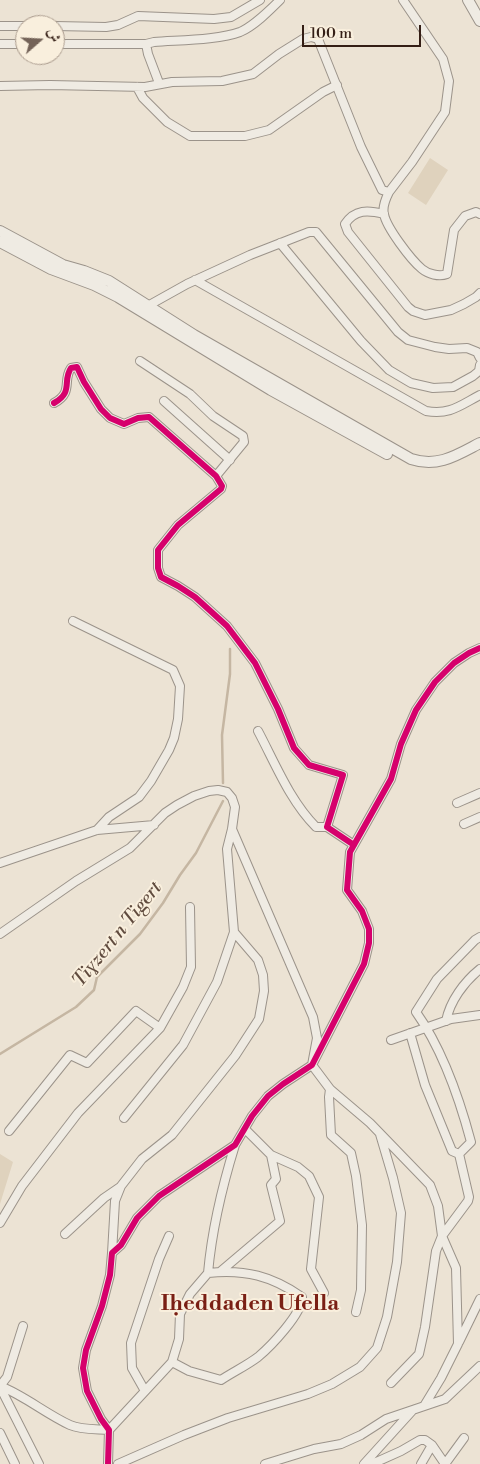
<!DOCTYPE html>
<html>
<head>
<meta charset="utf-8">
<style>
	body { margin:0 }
	#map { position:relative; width:480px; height:1464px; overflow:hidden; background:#ece3d4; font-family:"Libre Bodoni",Amiri,serif }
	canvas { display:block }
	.north { position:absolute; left:15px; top:15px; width:50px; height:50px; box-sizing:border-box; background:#f9efdd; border:1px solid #aa9b8d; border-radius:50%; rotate:71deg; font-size:14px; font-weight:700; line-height:20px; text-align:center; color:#341e15 }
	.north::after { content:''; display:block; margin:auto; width:18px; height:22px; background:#746358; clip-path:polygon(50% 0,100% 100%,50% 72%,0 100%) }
	.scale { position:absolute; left:302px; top:25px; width:119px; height:22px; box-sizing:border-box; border:2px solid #341e15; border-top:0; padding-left:6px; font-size:15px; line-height:18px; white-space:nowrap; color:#341e15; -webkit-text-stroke:4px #f9efdd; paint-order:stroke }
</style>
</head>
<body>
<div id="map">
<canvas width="480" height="1464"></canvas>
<div class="north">ش</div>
<div class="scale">100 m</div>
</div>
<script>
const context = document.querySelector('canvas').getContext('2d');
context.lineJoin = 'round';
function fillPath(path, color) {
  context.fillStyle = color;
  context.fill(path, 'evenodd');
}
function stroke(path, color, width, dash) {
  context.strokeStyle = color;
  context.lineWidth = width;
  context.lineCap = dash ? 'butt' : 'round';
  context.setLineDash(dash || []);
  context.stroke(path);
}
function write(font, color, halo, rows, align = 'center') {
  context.font = font + ' "Libre Bodoni",serif';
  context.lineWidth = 4;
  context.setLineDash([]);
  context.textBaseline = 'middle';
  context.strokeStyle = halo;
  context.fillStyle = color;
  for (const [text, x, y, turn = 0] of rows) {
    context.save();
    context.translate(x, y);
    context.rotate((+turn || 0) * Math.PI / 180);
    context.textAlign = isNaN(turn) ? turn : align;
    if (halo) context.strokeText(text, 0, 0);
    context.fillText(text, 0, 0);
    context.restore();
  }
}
const green = new Path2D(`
	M430 158 448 170 426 205 408 193Z
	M0 1154 13 1162 0 1204Z`);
const stream = new Path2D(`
	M223 783 222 735 230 674V649
	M0 1054 76 1007 94 990 97 977 140 934 163 903 180 875 196 853 223 801`);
const minor = new Path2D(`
	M0 26H25
	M55 26 106 27 118 25 138 16 214 19 231 17 260 0
	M0 44H25
	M55 44H146L154 42C177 40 219 40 240 32 254 26 269 11 280 0
	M146 44 148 54 159 83
	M0 86 50 85 145 87 172 82 222 81 253 74 279 54 303 39 311 37 318 39 361 147 382 190 389 192 412 162 445 112 449 81 443 59 403 0
	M137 87 143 98 167 122 190 136H245L269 130 323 92 337 85
	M389 192C386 198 382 207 384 214 386 227 411 260 422 269 428 274 439 277 447 274L454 230 465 216 476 212 480 214
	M384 214C368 210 355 209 345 224L348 232 408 307 413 311 425 315 451 310 464 304 476 297 480 293
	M280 243 361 341 389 370 411 383 433 388 453 387 473 376 479 371 480 365
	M195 280 426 411C450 415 459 406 480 395
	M144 308 187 284 250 255 309 232H316L398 332 408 340 435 347 449 349 467 348 477 352 480 358
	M140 361 190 394 213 416 243 436 244 442 216 476
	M164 401 230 460
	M54 403C74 392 62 381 71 368L77 367 84 382 101 409 110 418 124 424 138 418 149 417 216 476 222 486 221 489 178 525 158 550V568L161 577 178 586 195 597 227 626 255 663 278 709 294 748 309 765 343 775 327 827 354 845
	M73 621 173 670 180 686 178 719 174 738 169 750 151 781 139 797 109 817 97 830
	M258 731C275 763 290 801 316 827H327
	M457 803 480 793
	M464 824 480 817
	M232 829 313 1017 317 1038 312 1065 330 1089 370 1123 430 1185 438 1206 442 1236 456 1268 458 1344 441 1378 424 1406
	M0 863 97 830 154 825
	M0 934 76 881 130 848 165 813 177 805 194 796 209 791 218 790 227 792 232 798 235 807 232 829 227 849 234 932 217 982 183 1045 124 1118
	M446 1021C450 1001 464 982 480 969
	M410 1033 425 1085 452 1151 459 1154
	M391 1040 451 1019 480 1015
	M330 1089 329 1097 331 1135 351 1153 356 1176 362 1225 361 1290 356 1312
	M245 1129 271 1155
	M9 1131 70 1055 87 1063 136 1011 160 1028
	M0 1223 22 1186 78 1113 160 1028 183 987 191 967 190 907
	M65 1234 104 1198 120 1187
	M112 1253 115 1201 121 1186 142 1159 172 1135 235 1056 259 1019 264 991 263 975 258 960 234 932
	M221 1271 280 1221 271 1185 276 1179 271 1155 298 1167 309 1176 319 1197 311 1269 324 1293
	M208 1273C212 1229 222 1187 235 1145
	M459 1342 480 1299
	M391 1383 419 1354 425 1327 436 1251 442 1236 468 1201 469 1197 459 1154 471 1142C459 1097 443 1050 416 1012L437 979 475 940 480 937
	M0 1386C25 1396 46 1414 70 1425 81 1430 96 1429 109 1430L172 1362 189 1371 221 1380C233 1372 246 1366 258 1357 270 1347 303 1313 302 1297 272 1276 245 1269 208 1273L190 1294 180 1314 179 1339 172 1362
	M0 1386 7 1377 23 1326
	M0 1387 39 1464
	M145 1391 132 1368 131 1343 159 1259 169 1236
	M0 1433 15 1464
	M108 1464 109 1430 101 1419 87 1391 83 1368 86 1350 102 1306 110 1275 112 1253 121 1245 137 1218 159 1196 235 1145 252 1116 268 1096 283 1084 312 1065 364 964 369 943V929L362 911 347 890 350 852 391 779 401 744 416 710 435 682 454 663 469 653 480 648
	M118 1464 184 1435 228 1418 308 1394 332 1384 360 1367 377 1348 387 1317 397 1262 401 1213 393 1178 380 1134
	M265 1464 314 1449 341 1444 361 1435 386 1419 445 1399 480 1366
	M364 1464 412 1411
	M372 1464 401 1451 420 1440H425L432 1445 445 1464
	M421 1464 432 1445
	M445 1464 464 1438`);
const tertiary = new Path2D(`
	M468 0 480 21
	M0 231 63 265 84 271 109 281 194 335 411 459C438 468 457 455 480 443
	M0 242 51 269 94 285 118 297 271 390 387 454`);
const cycleway = new Path2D(`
	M54 403C74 392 62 381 71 368L77 367 84 382 101 409 110 418 124 424 138 418 149 417 216 476 222 486 221 489 178 525 158 550V568L161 577 178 586 195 597 227 626 255 663 278 709 294 748 309 765 343 775 327 827 354 845
	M108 1464 109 1430 101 1419 87 1391 83 1368 86 1350 102 1306 110 1275 112 1253 121 1245 137 1218 159 1196 235 1145 252 1116 268 1096 283 1084 312 1065 364 964 369 943V929L362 911 347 890 350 852 391 779 401 744 416 710 435 682 454 663 469 653 480 648`);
const waterNames = [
	["Tiɣzert n Tigert",118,935,-51]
];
const districtNames = [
	["Iḥeddaden Ufella",250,1305]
];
fillPath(green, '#dfd2bd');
stroke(stream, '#c5b6a2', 2.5);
stroke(minor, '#9b938a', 10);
stroke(tertiary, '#9b938a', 12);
stroke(minor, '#efebe3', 8);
stroke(tertiary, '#efebe3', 10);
stroke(cycleway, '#d6006c', 6);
write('italic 19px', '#614c3f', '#f9efdd', waterNames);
write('bold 22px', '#7a1f14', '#f9efdd', districtNames);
</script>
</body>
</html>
